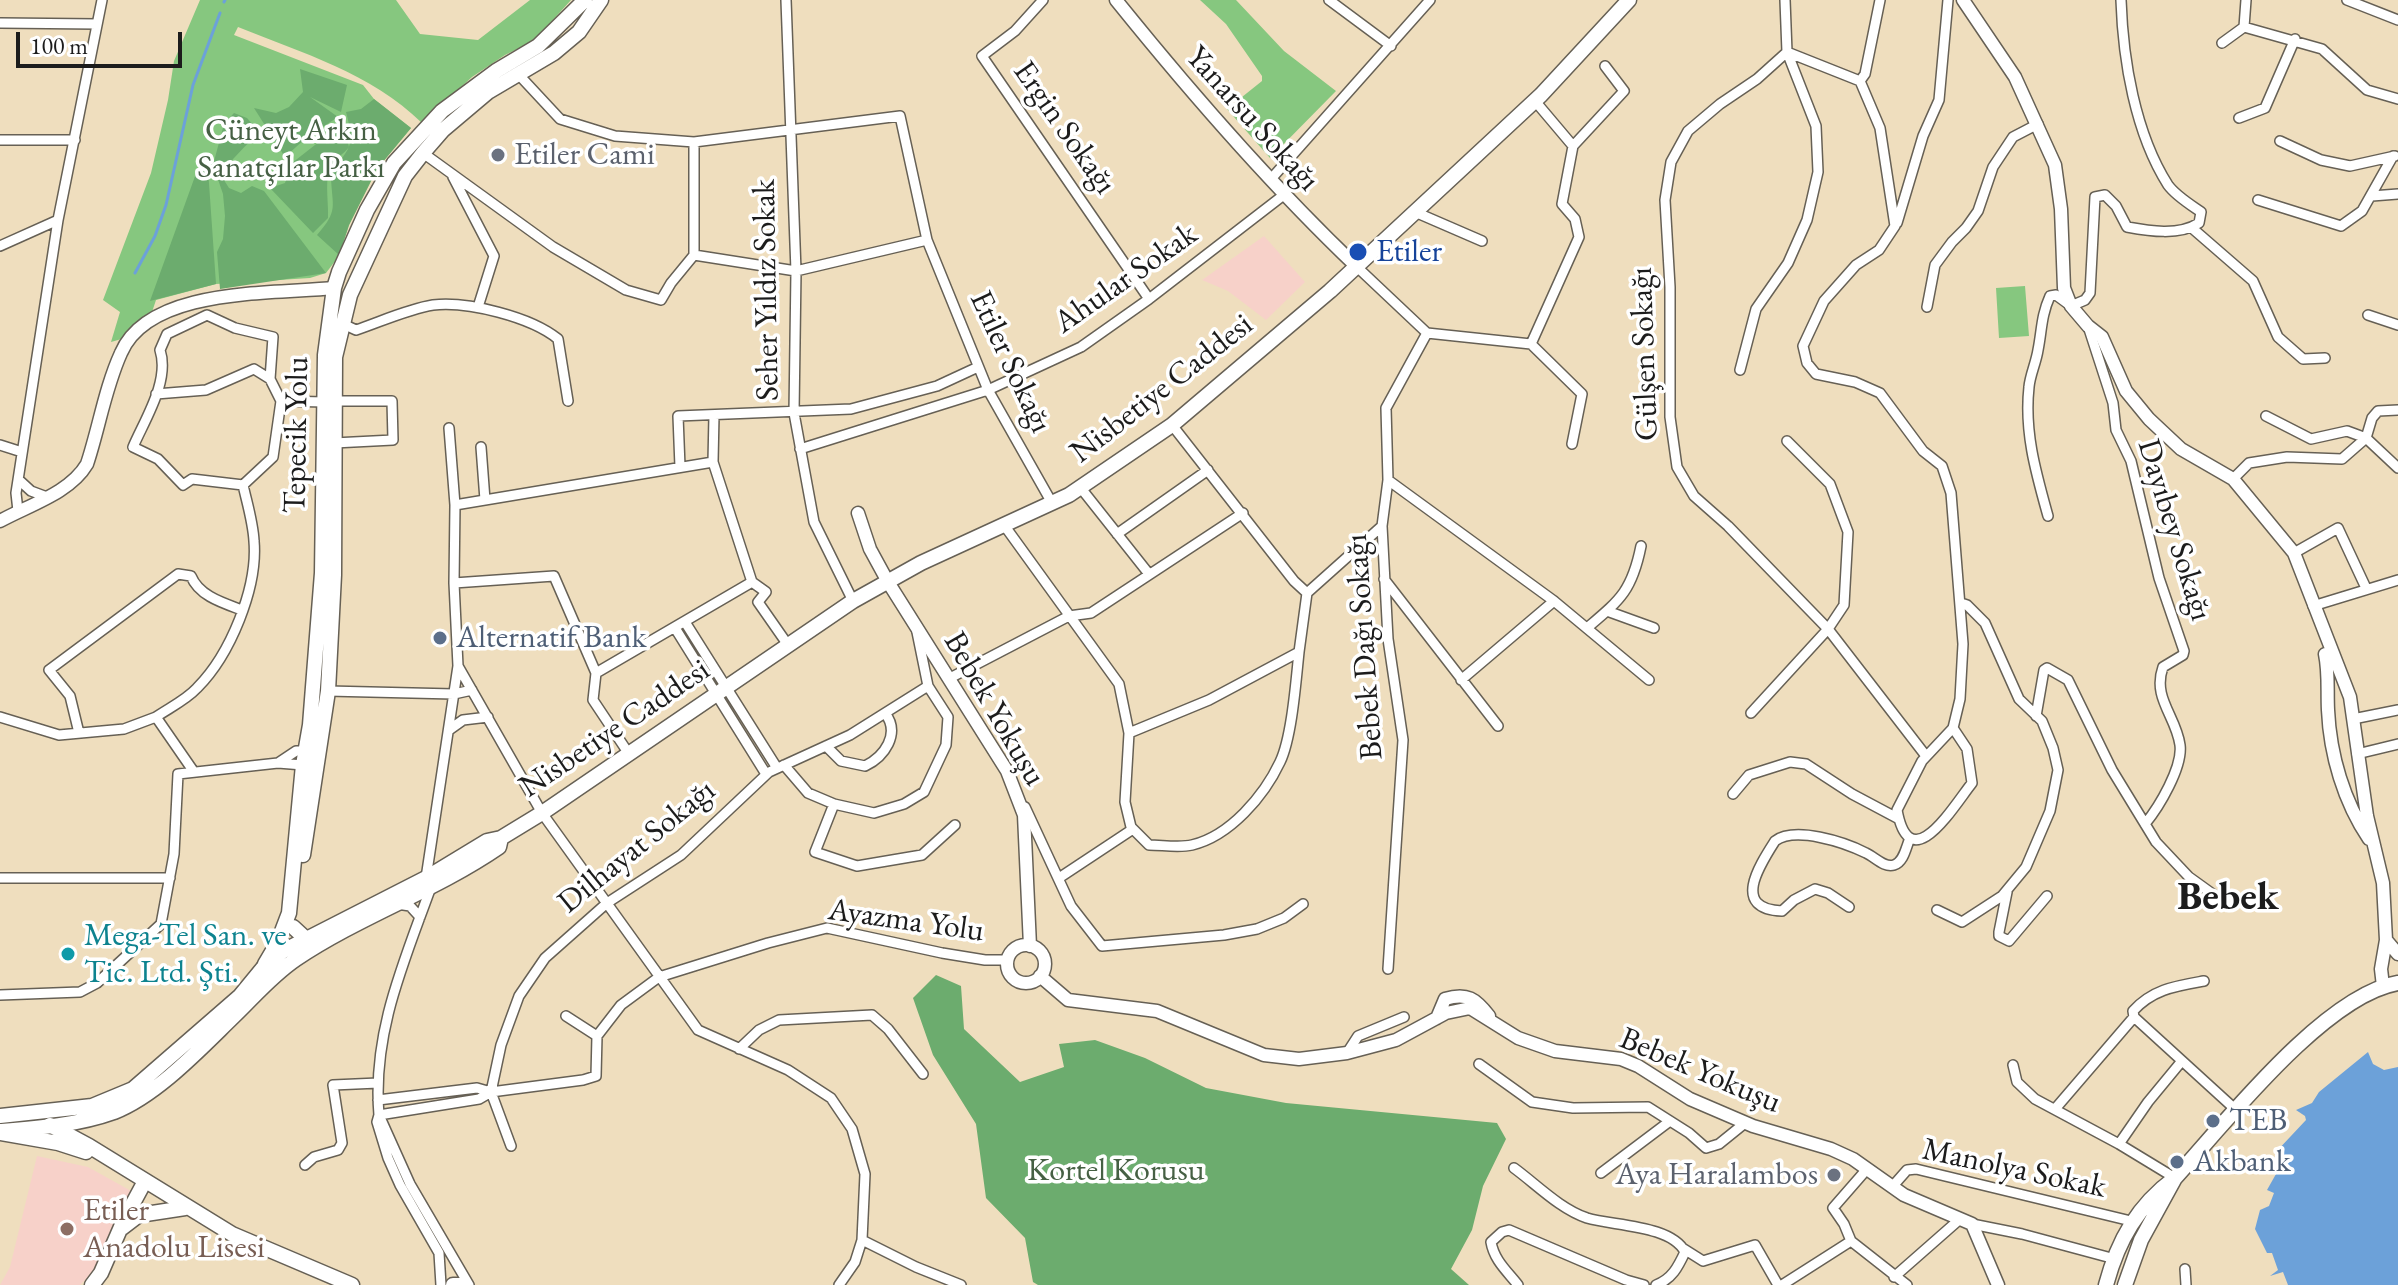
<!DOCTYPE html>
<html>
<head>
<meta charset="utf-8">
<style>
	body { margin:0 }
	#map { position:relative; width:2398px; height:1285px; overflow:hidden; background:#efdebe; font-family:"EB Garamond",serif }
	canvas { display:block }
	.scale { position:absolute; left:16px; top:32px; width:166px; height:36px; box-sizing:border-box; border:4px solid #1c1c1c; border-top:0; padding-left:10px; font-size:24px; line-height:28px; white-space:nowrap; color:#1c1c1c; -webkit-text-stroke:6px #fff; paint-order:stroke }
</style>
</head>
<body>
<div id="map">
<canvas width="2398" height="1285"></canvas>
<div class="scale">100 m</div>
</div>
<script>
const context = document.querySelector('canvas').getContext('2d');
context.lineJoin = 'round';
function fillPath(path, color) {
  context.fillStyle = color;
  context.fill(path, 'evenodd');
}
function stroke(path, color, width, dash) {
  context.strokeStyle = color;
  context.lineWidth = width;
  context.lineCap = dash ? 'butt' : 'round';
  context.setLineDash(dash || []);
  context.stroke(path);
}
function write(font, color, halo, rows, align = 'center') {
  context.font = font + ' "EB Garamond",serif';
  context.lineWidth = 7;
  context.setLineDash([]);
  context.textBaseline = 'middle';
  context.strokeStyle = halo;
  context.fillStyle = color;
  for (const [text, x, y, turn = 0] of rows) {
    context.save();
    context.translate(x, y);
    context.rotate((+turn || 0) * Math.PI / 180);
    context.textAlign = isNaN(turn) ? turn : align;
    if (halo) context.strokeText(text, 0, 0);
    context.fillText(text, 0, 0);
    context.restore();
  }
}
const built = new Path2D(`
	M1264 236 1305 282 1266 320 1228 291 1202 280Z
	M37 1156 88 1167 133 1192 98 1267 80 1285H0L10 1267Z`);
const green = new Path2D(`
	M200 0H396L420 34 478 40 530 0H571L534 41 505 55 472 77 422 123C371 73 302 53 238 27L234 35 363 85 374 99 411 128 377 169 349 225 339 256 326 273 310 278 216 284 156 300 152 312 137 322 125 338 111 342 120 312 103 300 151 173 168 100 174 61Z
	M1200 0H1236L1284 51 1336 91 1270 158 1227 109 1262 81V76L1226 24Z
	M2025 286 2029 336 1999 338 1996 288Z`);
const forest = new Path2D(`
	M300 69 347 85 341 112 310 97 338 117 307 137 285 157 254 108 276 113 289 107 303 92Z
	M374 99 411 128 377 169 349 225 339 255 317 235C339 210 332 207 331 177 347 145 357 152 346 112L361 109Z
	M234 113 247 118 259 132C246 147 229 159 222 177L229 188 241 193 252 186 264 191 326 273 220 289 217 252 223 239 225 216 223 194 213 165 224 124Z
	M343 123 349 147C344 154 334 159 331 166 324 179 329 203 328 218L313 233 270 188 285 183 292 163Z
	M198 168 208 169 216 284 150 301Z
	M936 975 961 986 964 1029 1020 1082 1064 1067 1059 1044 1095 1040 1145 1058 1206 1088 1286 1103 1497 1123 1506 1139 1483 1186 1472 1230 1451 1269 1469 1285H1038L1033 1282 1025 1238 986 1198 976 1124 933 1055 913 998Z`);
const water = new Path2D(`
	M2368 1052 2373 1064 2384 1070 2398 1067V1285H2288L2283 1272 2270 1276 2278 1270 2272 1253H2267L2255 1229 2260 1210 2269 1206 2274 1193 2267 1190 2276 1174 2269 1171 2276 1157 2275 1153 2306 1120 2305 1116 2296 1110 2312 1103 2319 1092Z`);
const stream = new Path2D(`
	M224 2 225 0
	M135 273 155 236 166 205 193 85 220 13`);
const minor = new Path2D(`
	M786 0 796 271 794 413 814 522 853 601
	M1043 0 1015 31 982 56 1149 299
	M1329 0 1391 46
	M2246 0 2244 27 2322 49 2367 90 2398 99
	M2347 0 2398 20
	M0 23 97 24
	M2222 43 2244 27
	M519 75 560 119 615 136 694 142 900 116 927 240 988 390 1052 503
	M1860 81 1865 74 1880 0
	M2239 118 2265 108 2295 39
	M0 140H75
	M2280 141 2321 160 2350 166 2395 156
	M1573 146 1624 91 1605 66
	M423 153 553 247 626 290 661 300 671 283 694 255
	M453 177 494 256 478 307
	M1271 179 1430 0
	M2372 196 2398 194
	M2258 200 2341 226 2362 211 2393 156
	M1415 212 1482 241
	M1897 223 1923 136 1939 100 1948 0
	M2192 228 2253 281 2278 337 2303 359 2325 358
	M0 246 58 220
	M694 255 796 271 927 240
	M694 255V142
	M1356 266 1427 333
	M1927 307 1935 265 1952 242 1966 228 1978 211 1993 167 2013 137 2038 124
	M2368 315 2398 325
	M343 324 356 330C380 322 408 309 433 305 468 301 531 317 558 339L568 401
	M2088 326 2113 403 2116 430 2131 461 2159 578 2184 651 2183 655 2163 667C2152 698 2176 716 2180 745 2183 767 2159 807 2145 824
	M1427 333 1531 344
	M1531 344 1579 237 1575 219 1562 204 1573 146 1535 101
	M1531 344 1582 394 1572 444
	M1740 370 1756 309 1788 263 1807 220 1818 172 1816 126 1787 52 1785 0
	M156 394 206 390 254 369 270 379 273 337 235 328 207 315 167 334 160 350C170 381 145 419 133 447L158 459 183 485 192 479 243 485
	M281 401 325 402
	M2266 416 2311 439 2347 431 2366 438 2398 468
	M1172 425 1294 581 1307 593
	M334 443 393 440 392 401H335
	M0 445 22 452
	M481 447 485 500
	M800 449 988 390 1081 347 1149 299 1285 194
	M680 467 678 416 851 409 937 386 978 367
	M2233 479 2249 463 2287 457 2342 459 2366 438 2372 418 2378 411 2398 410
	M19 480 31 491 47 497
	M1388 480 1554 601 1649 680
	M243 485 273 457 281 401 270 379
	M1080 487 1149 574
	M455 505 713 462
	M18 511 16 493 58 220 102 0
	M2048 516C2036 473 2024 432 2029 387 2030 375 2036 363 2038 350 2042 330 2041 316 2050 296L2056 295 2071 306 2085 300 2090 293 2095 197 2105 195 2116 206 2127 227C2149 231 2179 236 2199 223L2201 212C2191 205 2176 196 2168 185 2135 133 2123 60 2121 0
	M1004 525 1119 684 1129 733 1125 802 1131 827 1149 845C1162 845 1179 848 1192 845 1230 836 1264 796 1280 762 1292 737 1296 680 1299 652
	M1117 534 1208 470
	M2294 553 2338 528 2366 588
	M1384 579 1498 726
	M752 582 766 592 758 602 788 645
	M454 583 554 576 596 673 752 582 713 462 714 415
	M2313 606 2398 580
	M1607 611 1654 628
	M685 622 777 768
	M675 628 766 774
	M1587 628C1620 600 1632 591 1641 546
	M458 666 542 813 698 1030 788 1070 831 1098 852 1129 865 1174 862 1240 855 1262 839 1285
	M596 673 593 700 629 754
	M950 678 1069 616 1091 613 1243 513
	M1461 680 1554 601
	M328 691 454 694 472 690
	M1751 713 1828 629 1844 605 1848 532 1830 484 1787 441
	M2036 716 2044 670 2047 668 2068 680 2112 770 2156 842 2189 877 2214 895
	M0 717 59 735 124 729 156 717
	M2353 719 2398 710
	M449 730 463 720 488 717
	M79 733 70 696 49 670 178 574 191 576C199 596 223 603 242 610
	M1129 733 1209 700 1299 652 1307 593 1382 526
	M826 746 841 761 865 766C884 757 901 734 885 713
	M2357 754 2398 744
	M1926 756 1828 629 1728 526 1694 496 1677 467 1670 417V287L1665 200 1671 162 1688 131 1720 104 1757 79 1787 52 1860 81 1880 128 1895 226 1879 250 1856 265 1824 301 1803 346 1807 363 1816 374 1855 382 1880 393 1923 451 1942 466 1951 493 1963 644 1960 699 1953 728 1922 761 1897 810C1910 880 1953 807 1972 783L1967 749 1953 728
	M278 763 296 751H305
	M784 765 808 793 834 804 874 813 904 804 924 792 946 745 948 717 928 686 917 632
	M194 772 156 717C169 708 186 700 197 688 230 655 258 588 254 541 253 522 247 503 243 485
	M1733 794 1749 775 1790 762 1806 764 1852 794 1899 819
	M834 804 815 852 857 866 922 855 955 825
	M1025 807 1071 906 1102 946 1224 935 1257 929 1284 918 1303 904
	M0 878H170
	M1059 878 1133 829
	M2007 892 1999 932V936L2009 941 2047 896
	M397 904 410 906 420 917
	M1849 907 1828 893 1815 889 1794 900 1782 911C1731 909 1759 866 1775 841 1795 826 1844 842 1866 853 1875 857 1884 868 1894 865 1904 862 1906 847 1910 838
	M1937 910 1962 922 2002 896 2026 867 2050 811 2058 770 2053 748 2042 721 2019 699 1985 623 1967 605 1961 603
	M1388 969 1403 740 1388 639 1382 526 1388 480 1386 408 1427 333
	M0 995 80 992 97 983 161 924 174 854 178 774 278 763 303 765
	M566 1016 597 1036
	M2134 1017 2236 1110
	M739 1049 759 1030 779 1020 872 1015 888 1029 923 1074
	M1347 1053 1358 1036 1404 1017
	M1479 1064 1532 1102 1573 1108 1648 1107 1689 1133 1706 1148 1719 1144 1745 1123
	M2013 1065 2017 1082 2035 1099 2119 1144 2175 1178
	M378 1100 477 1088 491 1092
	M2055 1109 2134 1017 2133 1011C2153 989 2176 986 2204 981
	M379 1115 479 1099 491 1092 583 1080 596 1076 597 1036 621 1005 659 977 768 943 827 928 942 953 985 960H1007
	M379 1115 410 1184 469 1285
	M2119 1144 2148 1102 2181 1062
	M511 1146 491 1092 501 1045 519 996 545 958 607 903 681 855 769 772 850 735 928 686
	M305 1165 314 1157 338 1150 342 1143 333 1085 378 1083
	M1514 1168C1536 1184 1560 1209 1587 1218 1614 1226 1671 1225 1685 1252 1678 1267 1672 1279 1656 1285
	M1867 1169 1833 1208 1844 1224 1851 1241 1907 1285
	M1601 1173 1670 1121
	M1892 1187 1907 1170 1916 1169 2131 1221
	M1972 1224 2022 1234 2115 1259
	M862 1240 916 1267 961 1285
	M1684 1249 1703 1261 1755 1245 1778 1285
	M2185 1269 2186 1285
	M1894 1277 1960 1219
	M441 1285 439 1253 400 1185 388 1158 377 1122 379 1115C372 1033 404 962 431 887L426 878 458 666 454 583 455 505 449 428
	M1518 1285C1507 1271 1494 1260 1491 1242L1502 1232 1509 1230 1626 1280 1644 1285
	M1782 1285 1851 1241`);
const tertiary = new Path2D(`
	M1116 0C1191 93 1270 184 1356 266
	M1963 0 2015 77 2055 165 2061 209 2064 288 2071 306 2088 326 2102 337 2126 391 2149 419 2181 449 2233 479 2294 553 2350 697 2367 816 2383 883 2386 940
	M858 513 870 549 888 582 1007 771 1024 815 1030 946
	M0 521C29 505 70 493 87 464 99 428 105 388 121 353 149 287 274 294 334 288
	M2325 654C2329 673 2327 691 2328 710 2330 755 2344 802 2369 839
	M1007 964a19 19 0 1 1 38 0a19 19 0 1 1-38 0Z
	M1040 976 1068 1000 1157 1011 1264 1055 1299 1059 1347 1053 1396 1040 1446 1013 1470 1008 1518 1038 1555 1051 1621 1059 1638 1066 1690 1099 1753 1126 1831 1149 1853 1159 1904 1195 1972 1224 1998 1285
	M2383 986 2381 969 2386 940 2398 954
	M1437 1018 1445 999C1467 992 1476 999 1489 1016`);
const secondary = new Path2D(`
	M303 855 328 691 334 575 335 357 350 295 405 176 423 153 443 130 488 92 554 53 579 32 601 0
	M293 927 306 939
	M265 964 278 942 289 913 303 765 310 725 322 573 325 355 334 288 339 272 367 210 394 163 442 111 496 71 538 46 585 0
	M50 1125 89 1146 232 1234 352 1285
	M1 1133 58 1143 86 1152
	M122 1228 139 1215 185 1208
	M92 1285 101 1273 124 1220 145 1181
	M453 1285H461`);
const primary = new Path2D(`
	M0 1116 92 1106 133 1089 240 996 263 968 283 951 426 878 487 841 501 838 542 813 853 601 921 563 1069 495 1172 425 1330 291 1541 95 1629 0
	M0 1131C38 1128 78 1125 114 1112 157 1095 200 1049 233 1017 254 997 271 976 296 959 360 916 435 891 499 847L501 838
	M2106 1285C2118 1240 2138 1205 2175 1178 2225 1123 2325 995 2398 983
	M2125 1285 2141 1240 2175 1178`);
const markers = [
	[498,155,8,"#6b7280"],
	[1358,252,10,"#1a4fb4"],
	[440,638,8,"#5c6f8a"],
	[68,954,8,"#0f9aa8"],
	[2213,1121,8,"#5c6f8a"],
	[2177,1162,8,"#5c6f8a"],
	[1834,1175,8,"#6b7280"],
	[67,1229,8,"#8d6e63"]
];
const streetNames = [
	["Yanarsu Sokağı",1252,119,48],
	["Ergin Sokağı",1064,128,55],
	["Ahular Sokak",1126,279,-35],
	["Seher Yıldız Sokak",767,290,-91],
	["Gülşen Sokağı",1645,354,-92],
	["Etiler Sokağı",1010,362,65],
	["Nisbetiye Caddesi",1162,389,-38],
	["Tepecik Yolu",297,435,-89],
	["Dayıbey Sokağı",2174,530,73],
	["Bebek Dağı Sokağı",1365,647,-94],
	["Bebek Yokuşu",994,709,60],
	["Nisbetiye Caddesi",615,729,-34],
	["Dilhayat Sokağı",637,847,-39],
	["Ayazma Yolu",906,921,8],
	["Bebek Yokuşu",1700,1071,23],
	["Manolya Sokak",2014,1169,12]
];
const parkNames = [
	["Cüneyt Arkın",291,131],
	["Sanatçılar Parkı",291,168],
	["Kortel Korusu",1116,1171]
];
const worshipNames = [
	["Etiler Cami",514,155],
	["Aya Haralambos",1818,1175,"right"]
];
const transitNames = [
	["Etiler",1376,252]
];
const serviceNames = [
	["Alternatif Bank",456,638],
	["TEB",2229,1121],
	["Akbank",2193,1162]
];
const cultureNames = [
	["Mega-Tel San. ve",84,936],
	["Tic. Ltd. Şti.",84,973]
];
const educationNames = [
	["Etiler",83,1211],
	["Anadolu Lisesi",83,1248]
];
const districtNames = [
	["Bebek",2228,898]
];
fillPath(built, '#f7d1c9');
fillPath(green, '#86c77f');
fillPath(forest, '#6cac6e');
fillPath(water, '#6ca1d9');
stroke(stream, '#6ca1d9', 3);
stroke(minor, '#666055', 12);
stroke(tertiary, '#666055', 15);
stroke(secondary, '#666055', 17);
stroke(primary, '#666055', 17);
stroke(minor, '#fff', 9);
stroke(tertiary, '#fff', 12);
stroke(secondary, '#fff', 14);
stroke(primary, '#fff', 14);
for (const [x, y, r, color] of markers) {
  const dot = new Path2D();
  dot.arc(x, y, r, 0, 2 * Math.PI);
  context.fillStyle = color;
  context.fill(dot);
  stroke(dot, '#fff', 3);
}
write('32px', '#1c1c1c', '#fff', streetNames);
write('32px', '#466044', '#fff', parkNames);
write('32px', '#5b616d', '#fff', worshipNames, 'left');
write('32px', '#164399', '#fff', transitNames, 'left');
write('32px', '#4e5e75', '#fff', serviceNames, 'left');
write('32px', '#0d838f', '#fff', cultureNames, 'left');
write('32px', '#785e54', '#fff', educationNames, 'left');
write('bold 40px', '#1c1c1c', '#fff', districtNames);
</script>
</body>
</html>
